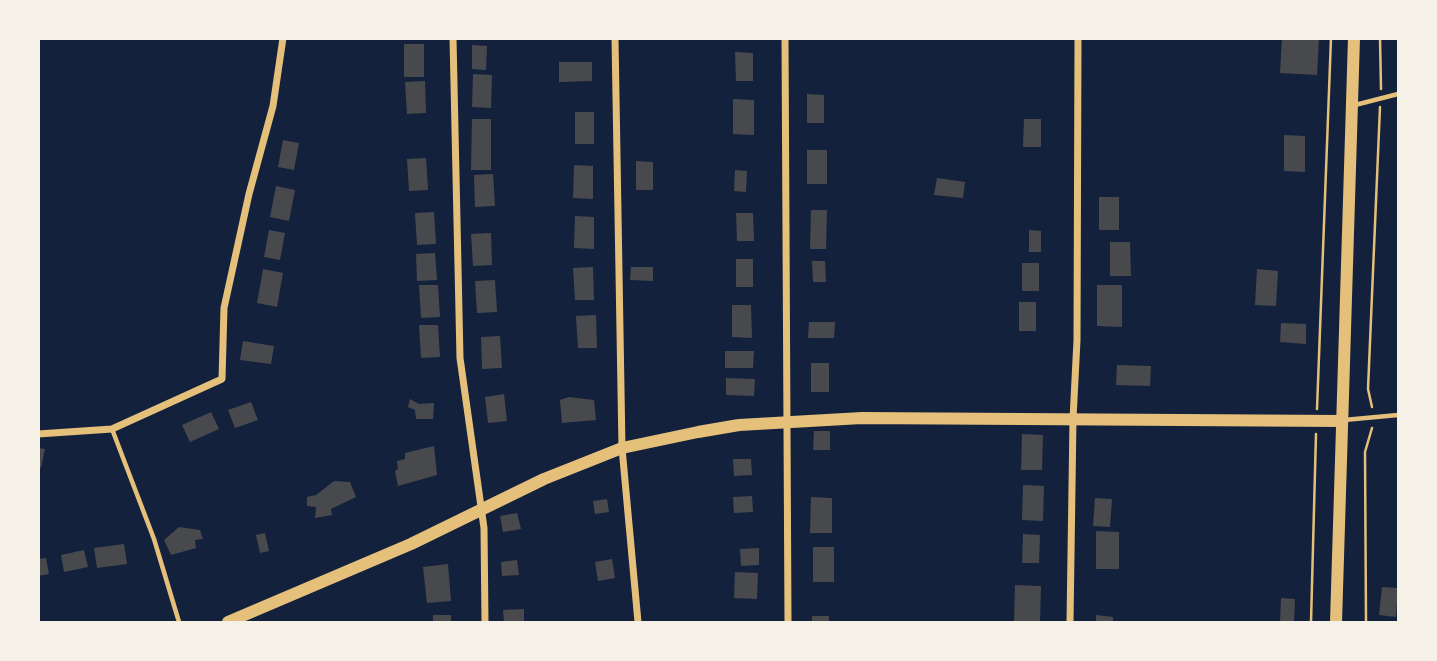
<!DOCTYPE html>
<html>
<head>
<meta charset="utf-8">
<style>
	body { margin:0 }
	#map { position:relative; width:1437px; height:661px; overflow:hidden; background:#14213d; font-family:"Alegreya Sans",sans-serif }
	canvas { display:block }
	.frame { position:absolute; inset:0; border:40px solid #f6f1e7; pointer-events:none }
</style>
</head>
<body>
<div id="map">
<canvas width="1437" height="661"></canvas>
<div class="frame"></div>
</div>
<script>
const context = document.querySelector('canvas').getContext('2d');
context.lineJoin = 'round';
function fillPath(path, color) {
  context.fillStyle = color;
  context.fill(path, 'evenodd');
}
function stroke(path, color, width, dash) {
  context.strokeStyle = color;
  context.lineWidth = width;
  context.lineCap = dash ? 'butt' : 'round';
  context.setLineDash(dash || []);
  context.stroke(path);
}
const building = new Path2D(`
	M1282 38H1319L1317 75 1280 73Z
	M404 44H424V77H404Z
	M472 45 487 46 486 70 472 69Z
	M735 52 753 53V81H736Z
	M559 62H592V81L559 82Z
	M473 74 492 75 491 108 472 107Z
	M425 81 426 113 407 114 405 82Z
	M807 94 824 95V123H807Z
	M733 99 754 100V135L733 134Z
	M575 112H594V144H575Z
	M472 119H491V170H471Z
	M1024 119H1041V147H1023Z
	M1284 135 1305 136V172L1284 171Z
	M283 140 299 143 294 170 278 167Z
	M807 150H827V184H807Z
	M426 158 428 190 409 191 407 159Z
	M636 161 653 162V190H636Z
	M574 165 593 166V199L573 198Z
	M735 170 747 171 746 192 734 191Z
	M493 174 495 206 475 207 474 175Z
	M937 178 965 182 963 198 934 195Z
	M276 186 295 190 289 221 270 217Z
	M1099 197H1119V230H1099Z
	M811 210H827L826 249H810Z
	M434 212 436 244 417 245 415 213Z
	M736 213H753L754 241H737Z
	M575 216 594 217V249L574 248Z
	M269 230 285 233 280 260 264 257Z
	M1029 230 1041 231V252H1029Z
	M491 233 492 265 473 266 471 234Z
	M1110 242H1130L1131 276H1110Z
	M435 253 437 280 417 281 416 254Z
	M736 259H753V287H736Z
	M812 261H825L826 282H813Z
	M1022 263H1039V291H1022Z
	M593 267 594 300H575L573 268Z
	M631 267H653V281L630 280Z
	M263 269 283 273 277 307 257 303Z
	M1257 269 1278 271 1276 306 1255 305Z
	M495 280 497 312 477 313 475 281Z
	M419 285H438L440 317 421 318Z
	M1097 285H1122V327L1097 326Z
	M1019 302H1036V331H1019Z
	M732 305H751L752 338 732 337Z
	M596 315 597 348H578L576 316Z
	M809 322H835L834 338H808Z
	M1281 323 1306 324V344L1280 342Z
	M419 325H438L440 357 421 358Z
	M500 336 502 368 482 369 481 337Z
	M243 341 274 346 271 364 240 360Z
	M725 351H754L753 368H725Z
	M811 363H829V392H811Z
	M1117 365 1151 366 1150 386 1116 385Z
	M726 378 755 379 754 396 726 395Z
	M504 394 507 421 488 423 485 397Z
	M569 397 594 400 596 420 562 423 560 400Z
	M410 399 419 404 434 403 433 419H416L415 410 408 407Z
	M251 402 258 420 235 428 228 410Z
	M211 412 219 429 190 442 182 425Z
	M814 431H830V450H813Z
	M1022 434 1043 435 1042 470H1021Z
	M434 446 437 475 398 486 395 471 398 469 397 461 405 459V453Z
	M38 448 45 449 41 468 38 467Z
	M733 459H751L752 475 734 476Z
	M334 481 350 482 356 497 331 509 332 515 315 518 316 507 307 506V497L316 495Z
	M1023 485 1044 486 1043 521 1022 520Z
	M752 496 753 512 734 513 733 497Z
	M811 497 832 498V533H810Z
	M1095 498 1112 499 1110 527 1093 526Z
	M607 499 609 512 595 514 593 501Z
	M517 513 521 529 503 532 500 516Z
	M179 527 200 530 203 539 195 540 196 548 171 555 164 540Z
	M1096 531 1119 532V569H1096Z
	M265 533 269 551 260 553 256 535Z
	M1023 534 1040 535 1039 563H1022Z
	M124 544 127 564 97 568 94 548Z
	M813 547H834V582H813Z
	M759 548V565L741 566 740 549Z
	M84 550 88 567 64 572 61 555Z
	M46 558 49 574 38 576V559Z
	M612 559 615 578 598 581 595 562Z
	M517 560 519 575 502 576 501 562Z
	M448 564 451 601 427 603 423 567Z
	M735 572 758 573 757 599 734 598Z
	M1015 585 1041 586 1040 622H1014Z
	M1382 587 1398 588 1396 617 1379 615Z
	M1281 598 1295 599 1294 622H1280Z
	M524 609V622H504L503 610Z
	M433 615H451V622H433Z
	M1096 615 1113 617V622H1096Z
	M812 616H829V622H812Z`);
const path = new Path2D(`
	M1380 38 1381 89
	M1372 407 1368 389 1380 107
	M1317 409 1331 38
	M1311 622 1316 434
	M1366 622 1365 452 1372 428`);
const service = new Path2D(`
	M1355 105 1398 94
	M1344 420 1398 415
	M112 429 154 539 179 622`);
const minor = new Path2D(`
	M453 38 460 358 484 528 485 622
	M615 38 622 448 638 622
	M785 38 788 622
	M38 434 112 429 222 379 224 308 249 194 273 106 283 38
	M1070 622 1073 419 1077 340 1078 38`);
const secondary = new Path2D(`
	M228 622 411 544 544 479 622 448 698 432 739 425 862 418 1340 421
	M1336 622 1354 38`);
fillPath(building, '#48494c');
stroke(path, '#e5c07b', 2.5);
stroke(service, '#e5c07b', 4.5);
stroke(minor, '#e5c07b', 7);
stroke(secondary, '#e5c07b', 12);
</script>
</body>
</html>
